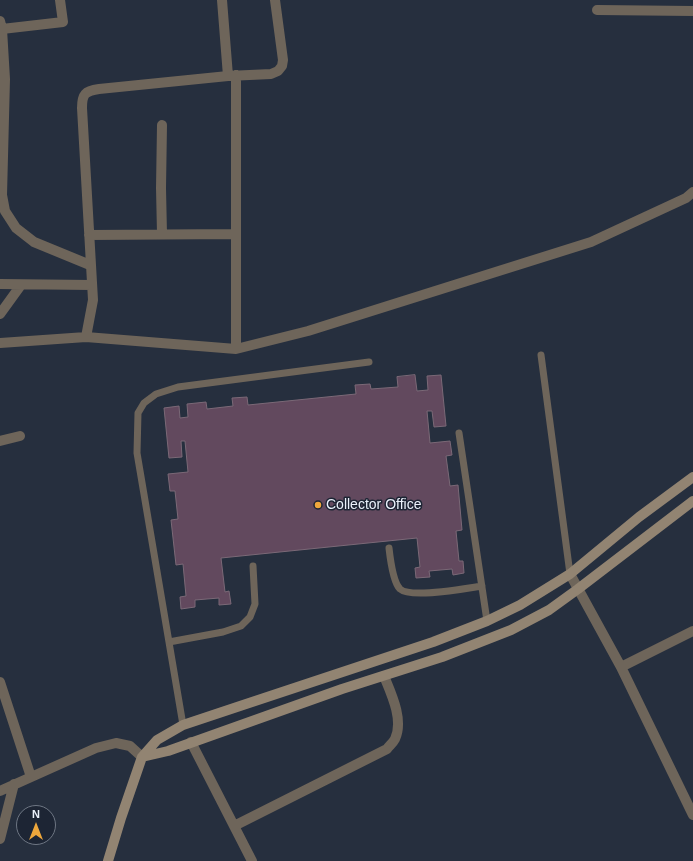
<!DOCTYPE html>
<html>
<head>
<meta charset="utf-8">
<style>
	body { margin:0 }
	#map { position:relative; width:693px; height:861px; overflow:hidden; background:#262f3e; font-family:Helvetica,sans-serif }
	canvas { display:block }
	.north { position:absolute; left:16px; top:805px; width:40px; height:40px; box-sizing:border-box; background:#1d2534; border:1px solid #6f7784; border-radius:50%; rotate:0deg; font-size:11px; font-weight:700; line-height:16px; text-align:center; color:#ebf1fb }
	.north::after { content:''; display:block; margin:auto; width:14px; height:18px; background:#eea73c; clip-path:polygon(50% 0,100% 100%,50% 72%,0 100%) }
</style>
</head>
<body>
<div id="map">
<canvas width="693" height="861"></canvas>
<div class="north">N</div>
</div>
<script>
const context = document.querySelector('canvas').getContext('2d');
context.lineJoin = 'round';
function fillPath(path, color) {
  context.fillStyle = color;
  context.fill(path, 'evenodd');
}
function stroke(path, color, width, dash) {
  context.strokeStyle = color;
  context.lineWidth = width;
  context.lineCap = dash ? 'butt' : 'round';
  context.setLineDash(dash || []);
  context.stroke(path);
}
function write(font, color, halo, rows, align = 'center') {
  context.font = font + ' Helvetica,sans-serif';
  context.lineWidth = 3;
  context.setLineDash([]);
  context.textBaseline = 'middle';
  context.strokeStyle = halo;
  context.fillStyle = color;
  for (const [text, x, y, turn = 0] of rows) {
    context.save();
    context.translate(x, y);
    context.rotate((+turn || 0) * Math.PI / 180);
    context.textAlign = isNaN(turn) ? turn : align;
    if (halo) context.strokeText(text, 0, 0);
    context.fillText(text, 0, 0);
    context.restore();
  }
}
const building = new Path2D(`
	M415 375 417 391 428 390 427 376 441 375 446 426 434 427 432 411H427L430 443 450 441 452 455 446 456 450 486 458 485 462 530 456 531 459 561H463L464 573 453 575 452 569 429 571 430 577 416 578 415 568 420 567 417 538 221 558 225 592 229 591 231 604 219 605V598L195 600V607L181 609 180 597 186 596 183 564 176 565 171 520 178 519 175 491H170L168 474 188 472 185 441H181L182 457 169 458 164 408 179 406 180 418 188 417 187 404 206 402 207 409 233 406 232 398 247 397 248 405 356 394 355 385 370 384 371 389 398 387 397 377Z`);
const lane = new Path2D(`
	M541 355 570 574
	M459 433 487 621
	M389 548C390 557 393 582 400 589 411 599 467 588 482 586
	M169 642 223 632 241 626 250 617 255 604 253 566
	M183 725 137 453 138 413 144 403 156 394 178 387 369 362`);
const street = new Path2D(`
	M222 0 228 76
	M597 10 693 11
	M0 21 2 29 5 79 2 195 5 211 16 228 34 242 90 265
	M2 29 63 22 60 0
	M236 75V349
	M162 234 161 188 162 125
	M89 235 236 234
	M0 284 92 285
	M0 314 21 285
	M86 337 93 300 82 108C82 94 85 91 99 89L228 76 271 74 278 71 282 66 283 60 275 0
	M0 343 86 337 236 349 308 331 591 242 686 198 693 192
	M0 441 20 436
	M570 574 621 667 693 815
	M621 667 693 631
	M0 682 31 777
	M191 742 252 861
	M0 791 96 748 116 743 130 746 142 757
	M234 826 387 749C389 746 393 743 395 739 404 720 391 693 384 676
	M0 839 14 784`);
const secondary = new Path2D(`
	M142 757 168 751 342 689 442 657 511 630 549 610 578 589 693 501
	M108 861 121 818 142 757 157 740 183 725 237 707 433 642 487 621 520 605 570 574 639 517 693 477`);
const markers = [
	[318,505,4,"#eea73c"]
];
const poiNames = [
	["Collector Office",326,505]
];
fillPath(building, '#62495e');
stroke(building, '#7b6977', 1);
stroke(lane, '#6e655a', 7);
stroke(street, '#6e655a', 10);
stroke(secondary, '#928472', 10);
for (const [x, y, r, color] of markers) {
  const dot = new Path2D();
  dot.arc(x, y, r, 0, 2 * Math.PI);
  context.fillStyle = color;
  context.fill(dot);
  stroke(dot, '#1d2534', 1.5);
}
write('14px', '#ebf1fb', '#1d2534', poiNames, 'left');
</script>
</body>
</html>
